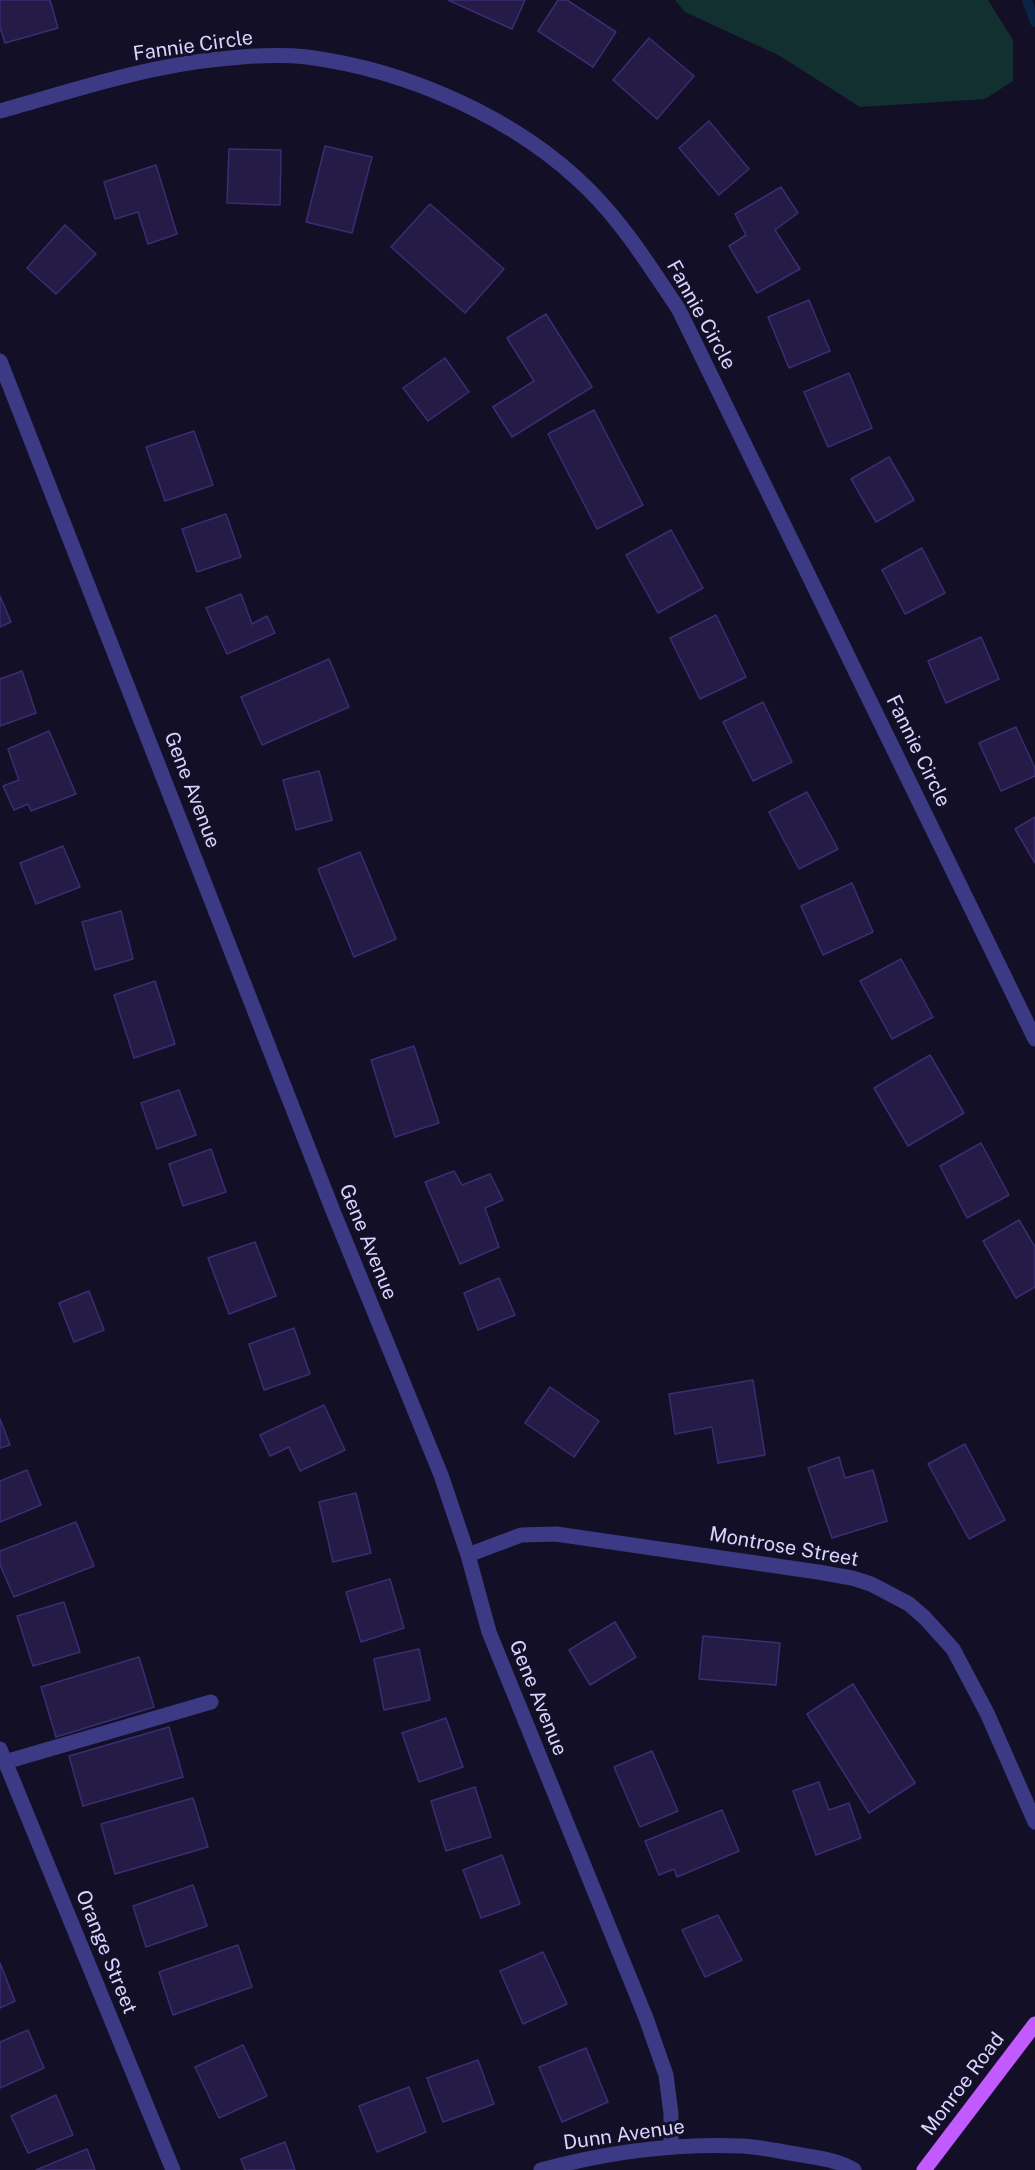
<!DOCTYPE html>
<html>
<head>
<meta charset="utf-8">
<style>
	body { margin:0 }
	canvas { display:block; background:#130f26 }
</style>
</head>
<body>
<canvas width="1035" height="2170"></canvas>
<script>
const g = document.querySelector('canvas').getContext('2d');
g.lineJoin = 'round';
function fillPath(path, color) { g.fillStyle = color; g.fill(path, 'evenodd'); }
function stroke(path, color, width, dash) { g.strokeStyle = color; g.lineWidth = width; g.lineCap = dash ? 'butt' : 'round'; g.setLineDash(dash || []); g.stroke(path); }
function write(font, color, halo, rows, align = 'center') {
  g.font = font + ' "Public Sans",sans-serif'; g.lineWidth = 6; g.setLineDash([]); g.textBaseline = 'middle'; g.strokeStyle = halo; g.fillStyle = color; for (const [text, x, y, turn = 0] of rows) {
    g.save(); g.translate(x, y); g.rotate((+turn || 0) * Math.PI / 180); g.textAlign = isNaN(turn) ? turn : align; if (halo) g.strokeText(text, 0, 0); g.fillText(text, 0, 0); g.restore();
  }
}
const green = new Path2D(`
	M 675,0 L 988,0 L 1013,40 L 1013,81 L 985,99 L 860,107 L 780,56 L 685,12 Z`);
const stream = new Path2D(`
	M 1027,0 L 1035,22`);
const building = new Path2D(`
	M 0,0 L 50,0 L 58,28 L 5,43 L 0,27 Z
	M 448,0 L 525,0 L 512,29 Z
	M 558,0 L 567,0 L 616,32 L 593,67 L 538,31 Z
	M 649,38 L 694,76 L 657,119 L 613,80 Z
	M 709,121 L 749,169 L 719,195 L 679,148 Z
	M 325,146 L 372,157 L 352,233 L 306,222 Z
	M 229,149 L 281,150 L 280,205 L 227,203 Z
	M 156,165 L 177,234 L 148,244 L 138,212 L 115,219 L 104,182 Z
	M 781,187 L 798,213 L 775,230 L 800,269 L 757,293 L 729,246 L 746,235 L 735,214 Z
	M 430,204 L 504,269 L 465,313 L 391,247 Z
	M 65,225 L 96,254 L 56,294 L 27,268 Z
	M 809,300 L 830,351 L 789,368 L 768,317 Z
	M 546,314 L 592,387 L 512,437 L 493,407 L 534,381 L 507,338 Z
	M 445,358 L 469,392 L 428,421 L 403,388 Z
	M 849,373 L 872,428 L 828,447 L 804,392 Z
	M 594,410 L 643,505 L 597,529 L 548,434 Z
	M 194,431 L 213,485 L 165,501 L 146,447 Z
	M 889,457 L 914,500 L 876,522 L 851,479 Z
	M 226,514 L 241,557 L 197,572 L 182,529 Z
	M 671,530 L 703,588 L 658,613 L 626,555 Z
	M 922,548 L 945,593 L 905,614 L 882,570 Z
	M 241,594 L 252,624 L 267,616 L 275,633 L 227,654 L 206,608 Z
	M 0,596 L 11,622 L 0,627 Z
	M 716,615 L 746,677 L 700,699 L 670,638 Z
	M 981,637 L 999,679 L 946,703 L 928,661 Z
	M 329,659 L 349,707 L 262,745 L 241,697 Z
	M 22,671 L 36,713 L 0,726 L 0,679 Z
	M 763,702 L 792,762 L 753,781 L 723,722 Z
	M 1016,727 L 1035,768 L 1035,776 L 1001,791 L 979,743 Z
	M 49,731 L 76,794 L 31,811 L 28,804 L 14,810 L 3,786 L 19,780 L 8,749 Z
	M 319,771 L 332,820 L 296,830 L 283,780 Z
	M 807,792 L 838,849 L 799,869 L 769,812 Z
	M 1035,817 L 1035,863 L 1015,829 Z
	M 63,846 L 80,887 L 36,904 L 20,863 Z
	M 360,852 L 396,939 L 354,957 L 318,869 Z
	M 852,883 L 873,932 L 823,955 L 801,906 Z
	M 121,911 L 133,959 L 95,970 L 82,922 Z
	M 901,959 L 933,1017 L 892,1039 L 860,981 Z
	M 155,981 L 175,1044 L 134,1058 L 114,995 Z
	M 414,1046 L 439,1123 L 395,1137 L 371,1060 Z
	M 930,1055 L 964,1113 L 908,1146 L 874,1088 Z
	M 179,1090 L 196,1135 L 157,1149 L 141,1103 Z
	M 981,1143 L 1009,1195 L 967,1218 L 940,1166 Z
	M 211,1149 L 226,1192 L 183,1206 L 169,1164 Z
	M 454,1171 L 462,1185 L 490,1174 L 503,1200 L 485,1208 L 499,1247 L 460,1264 L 425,1182 Z
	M 1019,1220 L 1035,1247 L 1035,1287 L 1016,1298 L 983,1241 Z
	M 255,1242 L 276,1296 L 229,1314 L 208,1258 Z
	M 499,1278 L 515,1315 L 478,1330 L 464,1293 Z
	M 89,1291 L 104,1330 L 74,1342 L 59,1303 Z
	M 294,1328 L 310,1374 L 264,1390 L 249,1344 Z
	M 753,1380 L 765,1455 L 718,1463 L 712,1427 L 675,1434 L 669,1394 Z
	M 550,1387 L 599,1421 L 574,1457 L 525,1423 Z
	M 324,1405 L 345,1450 L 300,1471 L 289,1447 L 270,1456 L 260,1435 Z
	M 0,1419 L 10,1445 L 0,1448 Z
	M 965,1444 L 1005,1520 L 969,1539 L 928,1464 Z
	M 839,1457 L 845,1478 L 873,1470 L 887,1521 L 832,1538 L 808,1468 Z
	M 27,1470 L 41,1505 L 0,1522 L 0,1481 Z
	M 356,1493 L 371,1553 L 333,1562 L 319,1502 Z
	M 76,1522 L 94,1566 L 14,1597 L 0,1565 L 0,1551 Z
	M 390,1579 L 404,1628 L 361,1642 L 346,1592 Z
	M 64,1602 L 80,1652 L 33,1666 L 17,1616 Z
	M 615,1622 L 636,1657 L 590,1685 L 569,1650 Z
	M 703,1636 L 780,1643 L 776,1685 L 699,1679 Z
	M 419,1649 L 430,1700 L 384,1710 L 374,1659 Z
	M 139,1657 L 154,1707 L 56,1737 L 41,1687 Z
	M 853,1684 L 915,1783 L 869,1813 L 807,1714 Z
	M 446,1718 L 463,1767 L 419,1782 L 402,1733 Z
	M 169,1727 L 183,1777 L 83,1806 L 69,1756 Z
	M 652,1751 L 678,1811 L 640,1827 L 614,1767 Z
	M 819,1782 L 829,1810 L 849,1803 L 861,1838 L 816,1855 L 793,1791 Z
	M 475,1787 L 491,1837 L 446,1851 L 431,1801 Z
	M 193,1798 L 208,1847 L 115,1874 L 101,1824 Z
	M 722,1810 L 739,1851 L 677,1877 L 674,1869 L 659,1875 L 645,1841 Z
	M 502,1855 L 520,1904 L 481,1918 L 463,1870 Z
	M 193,1885 L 207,1926 L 146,1947 L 133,1906 Z
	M 718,1915 L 742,1960 L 705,1977 L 682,1930 Z
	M 238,1945 L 252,1987 L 173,2015 L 159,1972 Z
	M 543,1952 L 567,2004 L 523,2024 L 500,1971 Z
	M 0,1963 L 15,2001 L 0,2008 Z
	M 28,2030 L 44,2068 L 0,2088 L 0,2042 Z
	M 243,2045 L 267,2096 L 219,2118 L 195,2067 Z
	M 586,2048 L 608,2102 L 562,2122 L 539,2067 Z
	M 478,2060 L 494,2104 L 443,2122 L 427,2078 Z
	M 409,2087 L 426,2132 L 377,2152 L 359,2106 Z
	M 56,2095 L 73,2135 L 28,2153 L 11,2116 Z
	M 285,2142 L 295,2170 L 245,2170 L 241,2159 Z
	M 87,2149 L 95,2170 L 36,2170 Z`);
const minor = new Path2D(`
	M 0,111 C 72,91 146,66 220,59 C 248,56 279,54 307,57 C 407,70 517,118 589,190 C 625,226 651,268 679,310 L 1035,1039
	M 0,361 L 333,1211 L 441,1475 L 468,1555 L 489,1632 L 646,2018 L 666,2075 L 671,2114 L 671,2146
	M 468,1555 L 521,1535 L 556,1534 L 818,1572 L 852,1578 L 871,1584 L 909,1604 L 925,1618 L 953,1649 L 987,1713 L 1035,1822
	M 0,1749 L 173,2170
	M 5,1762 L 211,1702
	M 541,2170 C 607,2152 673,2143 742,2146 C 760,2147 779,2151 796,2154 C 814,2157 839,2160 854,2170`);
const major = new Path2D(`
	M 924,2170 L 1035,2024`);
const streetNames = [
	["Fannie Circle",193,46,-8],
	["Fannie Circle",701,315,61],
	["Fannie Circle",918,751,64],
	["Gene Avenue",192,790,69],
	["Gene Avenue",368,1242,68],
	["Montrose Street",784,1547,10],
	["Gene Avenue",538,1698,68],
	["Orange Street",106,1952,68],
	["Monroe Road",963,2084,-53],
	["Dunn Avenue",624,2135,-8]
];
fillPath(green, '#12302f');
stroke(stream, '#0c2248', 10);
fillPath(building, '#241b47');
stroke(building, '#3b2d73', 1.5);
stroke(minor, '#3d3a85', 15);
stroke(major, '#c25bff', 15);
write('20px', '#d9d4ff', '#130f26', streetNames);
</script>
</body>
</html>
